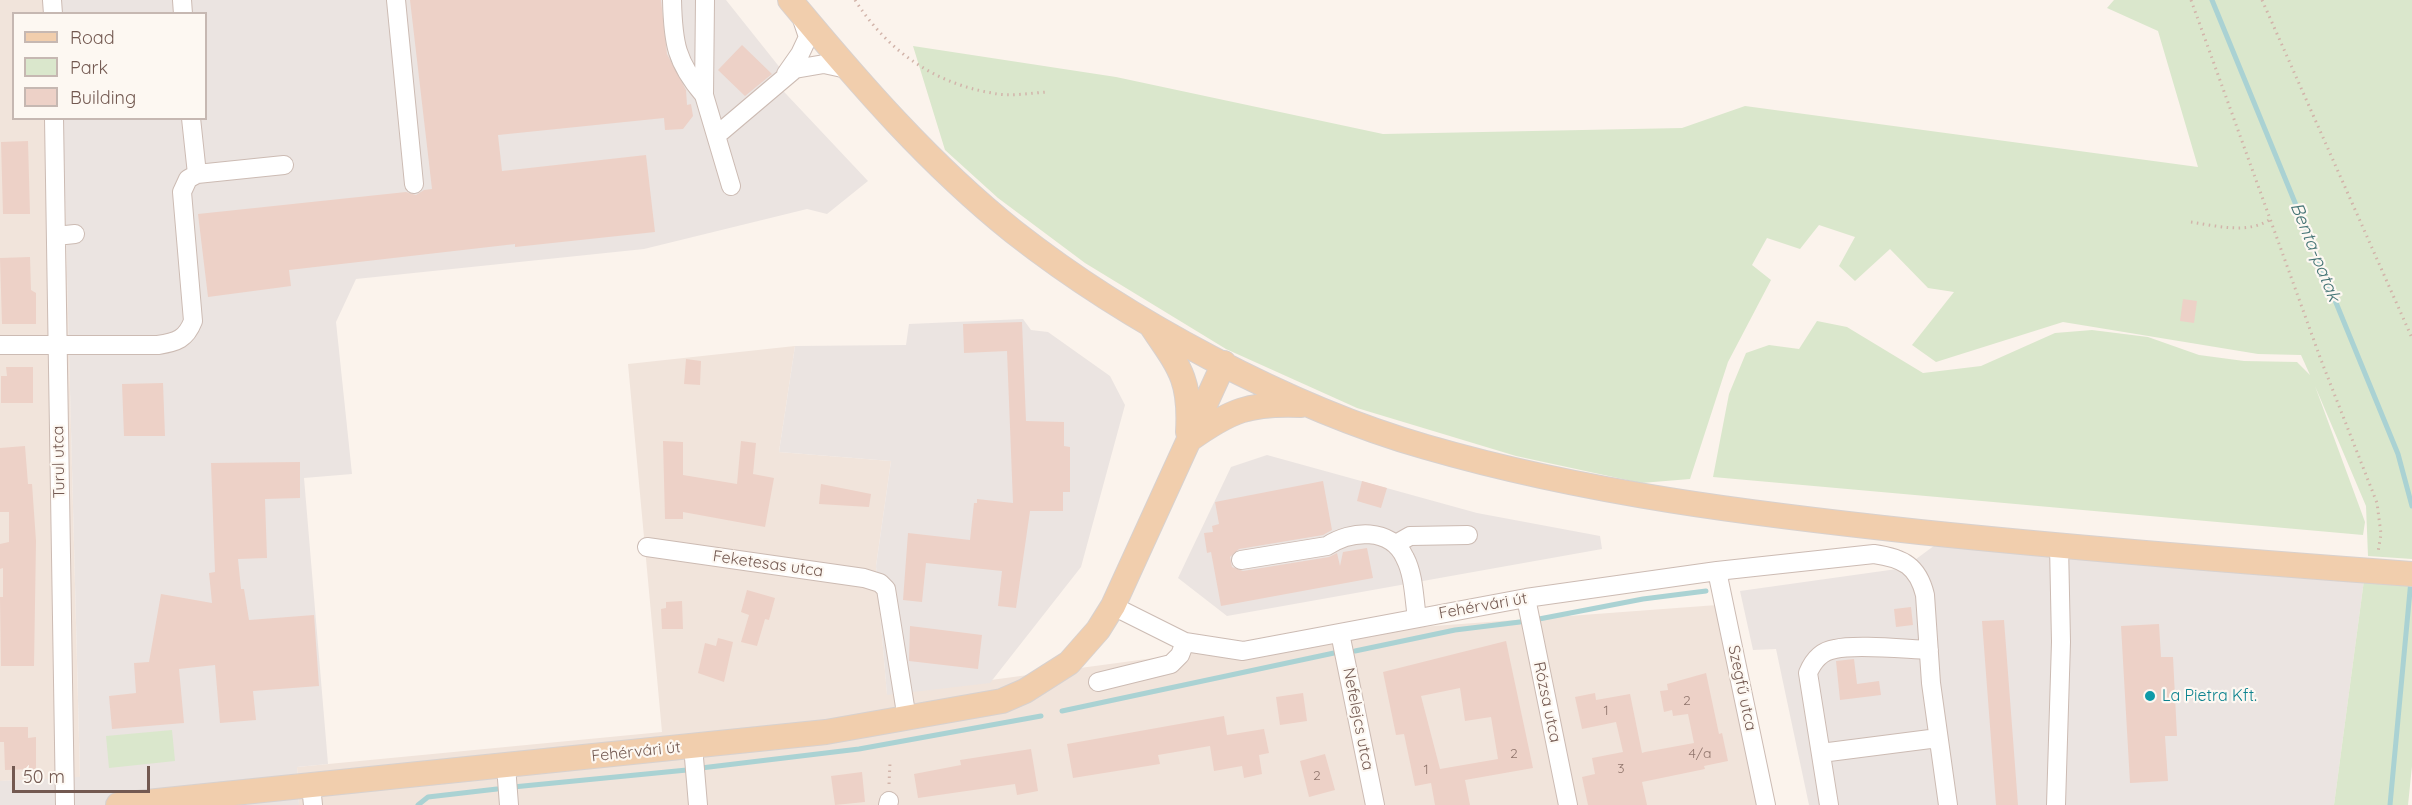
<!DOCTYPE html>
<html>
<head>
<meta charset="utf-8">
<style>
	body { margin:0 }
	#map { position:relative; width:2412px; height:805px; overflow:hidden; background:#fbf3ec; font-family:Quicksand,sans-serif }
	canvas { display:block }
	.legend { position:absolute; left:12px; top:12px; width:195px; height:108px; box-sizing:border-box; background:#fdf8f2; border:2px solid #c6b8b2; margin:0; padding:8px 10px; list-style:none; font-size:18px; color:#735951 }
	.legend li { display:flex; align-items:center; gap:12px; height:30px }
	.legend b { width:30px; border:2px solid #c6b8b2 }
	.scale { position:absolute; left:12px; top:766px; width:138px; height:27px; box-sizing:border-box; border:3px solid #735951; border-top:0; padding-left:8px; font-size:18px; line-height:21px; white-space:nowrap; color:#735951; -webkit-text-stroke:4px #fdf8f2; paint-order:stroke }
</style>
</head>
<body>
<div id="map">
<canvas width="2412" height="805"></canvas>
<ul class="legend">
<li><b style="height:8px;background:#f1cead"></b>Road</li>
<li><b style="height:16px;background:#dae7cc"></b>Park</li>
<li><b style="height:16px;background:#edd1c7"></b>Building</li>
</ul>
<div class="scale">50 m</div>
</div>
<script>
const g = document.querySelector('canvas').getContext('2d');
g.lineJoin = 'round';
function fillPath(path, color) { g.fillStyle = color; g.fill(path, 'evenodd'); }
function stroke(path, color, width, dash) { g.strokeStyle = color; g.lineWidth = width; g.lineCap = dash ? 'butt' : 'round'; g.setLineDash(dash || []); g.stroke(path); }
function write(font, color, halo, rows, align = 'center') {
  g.font = font + ' Quicksand,sans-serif'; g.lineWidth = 4.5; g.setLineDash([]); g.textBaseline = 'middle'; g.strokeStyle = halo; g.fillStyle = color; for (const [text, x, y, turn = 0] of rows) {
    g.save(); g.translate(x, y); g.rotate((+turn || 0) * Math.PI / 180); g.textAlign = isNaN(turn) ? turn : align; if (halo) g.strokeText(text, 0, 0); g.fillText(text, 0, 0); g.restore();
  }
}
const residential = new Path2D(`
	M 0,0 L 60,0 L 60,13 L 14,14 L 14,118 L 63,119 L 80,778 L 0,781 Z
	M 795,346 L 779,452 L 891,461 L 876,566 L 887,694 L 1340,633 L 1717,605 L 1760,805 L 299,805 L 297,767 L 662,732 L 628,364 Z`);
const industrial = new Path2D(`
	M 60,0 L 726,0 L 781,69 L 771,78 L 868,181 L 827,214 L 807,209 L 644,249 L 356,279 L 336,322 L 352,474 L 304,478 L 328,764 L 297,767 L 299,805 L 0,805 L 0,781 L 80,777 L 63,119 L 206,118 L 206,14 L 60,13 Z
	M 1023,319 L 1031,330 L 1048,332 L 1110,376 L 1125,405 L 1081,567 L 990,683 L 887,695 L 876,566 L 891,461 L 779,452 L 795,346 L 906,345 L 909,324 Z
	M 1267,455 L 1477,513 L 1600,536 L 1602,549 L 1227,616 L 1178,578 L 1231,467 Z
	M 1954,531 L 2366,565 L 2334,805 L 1809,805 L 1776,649 L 1753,650 L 1740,591 L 1904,568 Z`);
const green = new Path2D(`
	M 2114,0 L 2412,0 L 2412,559 L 2368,556 L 2366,506 L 2315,386 L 2365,522 L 2363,535 L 1713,477 L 1729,394 L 1746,353 L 1769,345 L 1799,349 L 1817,321 L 1847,327 L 1923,373 L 1981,366 L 2055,333 L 2092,330 L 2148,337 L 2199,355 L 2244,361 L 2297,362 L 2310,375 L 2301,355 L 2258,354 L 2063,322 L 1936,362 L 1912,345 L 1954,292 L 1928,288 L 1890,249 L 1855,281 L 1839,266 L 1855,237 L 1819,225 L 1800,249 L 1767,238 L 1752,265 L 1771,280 L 1728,362 L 1690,479 L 1641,483 L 1516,456 L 1357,408 L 1226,349 L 1085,263 L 998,198 L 945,150 L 913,46 L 1116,77 L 1383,134 L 1682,128 L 1745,106 L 2198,167 L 2158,31 L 2107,8 Z
	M 2412,563 L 2412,766 L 2408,805 L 2334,805 L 2366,565 Z
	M 172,730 L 175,761 L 109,768 L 106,736 Z`);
const stream = new Path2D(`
	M 2212,0 L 2398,454 L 2412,506
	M 1539,619 L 1643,599 L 1706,591
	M 1355,651 L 1455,630 L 1520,622
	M 1062,711 L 1334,653
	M 701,768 L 859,749 L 1041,716
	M 513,787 L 687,770
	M 418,805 L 428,797 L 497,789
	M 2390,805 L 2411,580`);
const building = new Path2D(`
	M 410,0 L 661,0 L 667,54 L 686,90 L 687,105 L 691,104 L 693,116 L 683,129 L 665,130 L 664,118 L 498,135 L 502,171 L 646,155 L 655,232 L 515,247 L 515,244 L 289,270 L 291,286 L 208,297 L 198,214 L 406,192 L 416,195 L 424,190 L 432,189 Z
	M 742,45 L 772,74 L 745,96 L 718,70 Z
	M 28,141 L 30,214 L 3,214 L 1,142 Z
	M 30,257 L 31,290 L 36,293 L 36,324 L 2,324 L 0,258 Z
	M 2183,299 L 2197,301 L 2194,323 L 2180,321 Z
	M 1022,322 L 1026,421 L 1064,422 L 1064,446 L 1070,447 L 1070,492 L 1063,492 L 1063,511 L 1030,511 L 1016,608 L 998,606 L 1002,571 L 926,563 L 922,602 L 903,600 L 908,533 L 970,540 L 974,503 L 977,503 L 977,499 L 1013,503 L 1007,351 L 964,353 L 963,324 Z
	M 686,359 L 701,361 L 700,385 L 684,384 Z
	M 6,367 L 33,367 L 33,403 L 1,403 L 1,376 L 7,376 Z
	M 163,383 L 165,436 L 124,436 L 122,384 Z
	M 663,441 L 683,442 L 683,475 L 737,484 L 741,441 L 756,443 L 753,474 L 774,478 L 765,527 L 683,512 L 683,519 L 665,519 Z
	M 25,446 L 28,484 L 32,484 L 36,541 L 34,666 L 1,666 L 0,597 L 3,597 L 3,568 L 0,569 L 0,544 L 9,542 L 9,512 L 0,512 L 0,448 Z
	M 300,462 L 300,498 L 265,499 L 267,558 L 238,559 L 241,589 L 244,589 L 249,620 L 314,615 L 319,686 L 253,691 L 256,720 L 220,723 L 215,665 L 179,669 L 184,723 L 112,729 L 109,696 L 136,693 L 134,663 L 149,662 L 161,594 L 212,603 L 209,573 L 215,572 L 211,463 Z
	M 1323,481 L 1332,530 L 1323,535 L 1239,549 L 1230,557 L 1232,567 L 1243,571 L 1329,557 L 1337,553 L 1340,566 L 1343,552 L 1367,548 L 1373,578 L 1221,606 L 1211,552 L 1207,553 L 1204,533 L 1213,532 L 1212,526 L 1219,524 L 1215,502 Z
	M 1362,481 L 1387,488 L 1381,508 L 1357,501 Z
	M 821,484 L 871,494 L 869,507 L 819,504 Z
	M 747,590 L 775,598 L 769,620 L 765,619 L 757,646 L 741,642 L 749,615 L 741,612 Z
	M 682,601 L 683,629 L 662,629 L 661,609 L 666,608 L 666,602 Z
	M 1911,607 L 1913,625 L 1896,627 L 1894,609 Z
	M 2004,620 L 2018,805 L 1996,805 L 1982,621 Z
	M 2159,624 L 2161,657 L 2173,657 L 2177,736 L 2165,736 L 2168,781 L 2130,783 L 2121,626 Z
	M 910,626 L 982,635 L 978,669 L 909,661 Z
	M 718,638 L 733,642 L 724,682 L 698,673 L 705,643 L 716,646 Z
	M 1506,641 L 1533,768 L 1465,780 L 1470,805 L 1435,805 L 1431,783 L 1415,786 L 1404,734 L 1396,735 L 1383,672 ZM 1460,688 L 1465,721 L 1491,717 L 1498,759 L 1440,769 L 1421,696 Z
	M 1854,659 L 1857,684 L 1879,681 L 1881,695 L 1840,700 L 1836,661 Z
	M 1706,673 L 1719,734 L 1722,733 L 1728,761 L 1704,766 L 1705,769 L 1642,782 L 1647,805 L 1588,805 L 1582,777 L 1595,774 L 1592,758 L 1623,752 L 1616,722 L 1582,729 L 1575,697 L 1595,693 L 1596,700 L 1630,694 L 1642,753 L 1645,752 L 1694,743 L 1688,714 L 1673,716 L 1672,710 L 1664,712 L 1660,691 L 1668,690 L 1667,684 Z
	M 1303,693 L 1307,721 L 1280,725 L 1276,697 Z
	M 1224,716 L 1227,735 L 1264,729 L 1269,753 L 1259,755 L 1262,774 L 1244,778 L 1242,766 L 1214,771 L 1210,746 L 1158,755 L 1160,764 L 1073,778 L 1067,744 Z
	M 0,727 L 28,727 L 28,738 L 36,737 L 36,769 L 5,770 L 4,742 L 0,742 Z
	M 1031,749 L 1038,791 L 1017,795 L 1015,784 L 918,798 L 914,774 L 961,765 L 960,760 Z
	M 1325,754 L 1335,790 L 1309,797 L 1300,761 Z
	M 862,772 L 865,802 L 835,805 L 831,776 Z`);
const path = new Path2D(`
	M 855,0 C 887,50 933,83 992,93 C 1009,97 1030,93 1047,92
	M 2191,0 L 2321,360 L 2377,503 L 2381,534 L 2378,552
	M 2262,0 L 2412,338
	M 2191,222 C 2217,226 2247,234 2269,220
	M 889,784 L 890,763`);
const minor = new Path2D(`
	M 52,0 L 53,14
	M 182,0 L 183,14
	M 396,0 L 414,184
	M 672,0 C 673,43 676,62 704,95
	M 705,0 L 704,95 L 731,186
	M 786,74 L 800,54 L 808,37 L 801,16
	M 54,118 L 65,805
	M 191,118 L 197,174
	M 717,135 L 795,69 L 824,64 L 847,69
	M 56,236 L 75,234
	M 0,345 L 158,345 C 177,342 186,339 193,321 L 182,192 L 188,179 L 197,174 L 284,165
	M 1396,544 L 1410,536 L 1468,535
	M 647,547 L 864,578 L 880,583 L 886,589 L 907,719
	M 1241,560 L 1327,546 C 1351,530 1391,527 1405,558 C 1414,575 1414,599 1417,618
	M 1717,571 L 1766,805
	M 1526,598 L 1568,805
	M 1113,606 L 1185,642 L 1243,651 L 1526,598 L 1717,571 L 1874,554 C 1903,558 1918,566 1925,595 L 1931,683 L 1948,805
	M 1340,633 L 1375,805
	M 1098,682 L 1171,664 L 1180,655 L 1185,642
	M 693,746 L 698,805
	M 1821,753 L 1938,738
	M 506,766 L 509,805
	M 311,786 L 313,805
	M 888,805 L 889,801
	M 1829,805 L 1808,673 C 1813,661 1821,651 1835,649 C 1856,644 1904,649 1929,650
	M 2056,805 L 2061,642 L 2059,545`);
const major = new Path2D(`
	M 790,0 C 859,83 930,165 1014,232 C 1126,320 1289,408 1426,447 C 1588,494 1753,514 1920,532 C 2084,549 2248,562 2412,574
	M 1152,327 C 1180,368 1191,380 1188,432
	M 1189,440 C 1231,410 1249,403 1301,405
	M 118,805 L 826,732 L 1002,701 L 1025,691 L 1069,663 L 1098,630 L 1113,606 L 1224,363`);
const markers = [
	[2150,696,6,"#0f9aa8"]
];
const numberNames = [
	["2",1687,701],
	["1",1606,711],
	["2",1514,754],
	["4/a",1700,754],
	["3",1621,769],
	["1",1426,770],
	["2",1317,776]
];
const streetNames = [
	["Turul utca",59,462,-91],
	["Feketesas utca",768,564,8],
	["Fehérvári út",1483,606,-10],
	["Szegfű utca",1742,688,78],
	["Rózsa utca",1547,702,78],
	["Nefelejcs utca",1358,719,79],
	["Fehérvári út",636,752,-6]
];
const cultureNames = [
	["La Pietra Kft.",2162,696]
];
const waterNames = [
	["Benta-patak",2315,252,68]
];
fillPath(residential, '#f1e4db');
fillPath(industrial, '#ebe4e1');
fillPath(green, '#dae7cc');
stroke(stream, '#aad2d3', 5);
fillPath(building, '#edd1c7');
stroke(minor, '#ccbbb3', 20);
stroke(major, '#d8d1ce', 26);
stroke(path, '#d2b4aa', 3, [1.5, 4.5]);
stroke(minor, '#fff', 18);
stroke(major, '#f1cead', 24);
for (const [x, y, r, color] of markers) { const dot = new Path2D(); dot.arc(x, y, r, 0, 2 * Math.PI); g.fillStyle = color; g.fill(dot); stroke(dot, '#fdf8f2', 2); }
write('14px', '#92776e', null, numberNames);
write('16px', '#735951', '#fdf8f2', streetNames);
write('16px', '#0d838f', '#fdf8f2', cultureNames, 'left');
write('italic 18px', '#467576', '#fdf8f2', waterNames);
</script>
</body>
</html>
